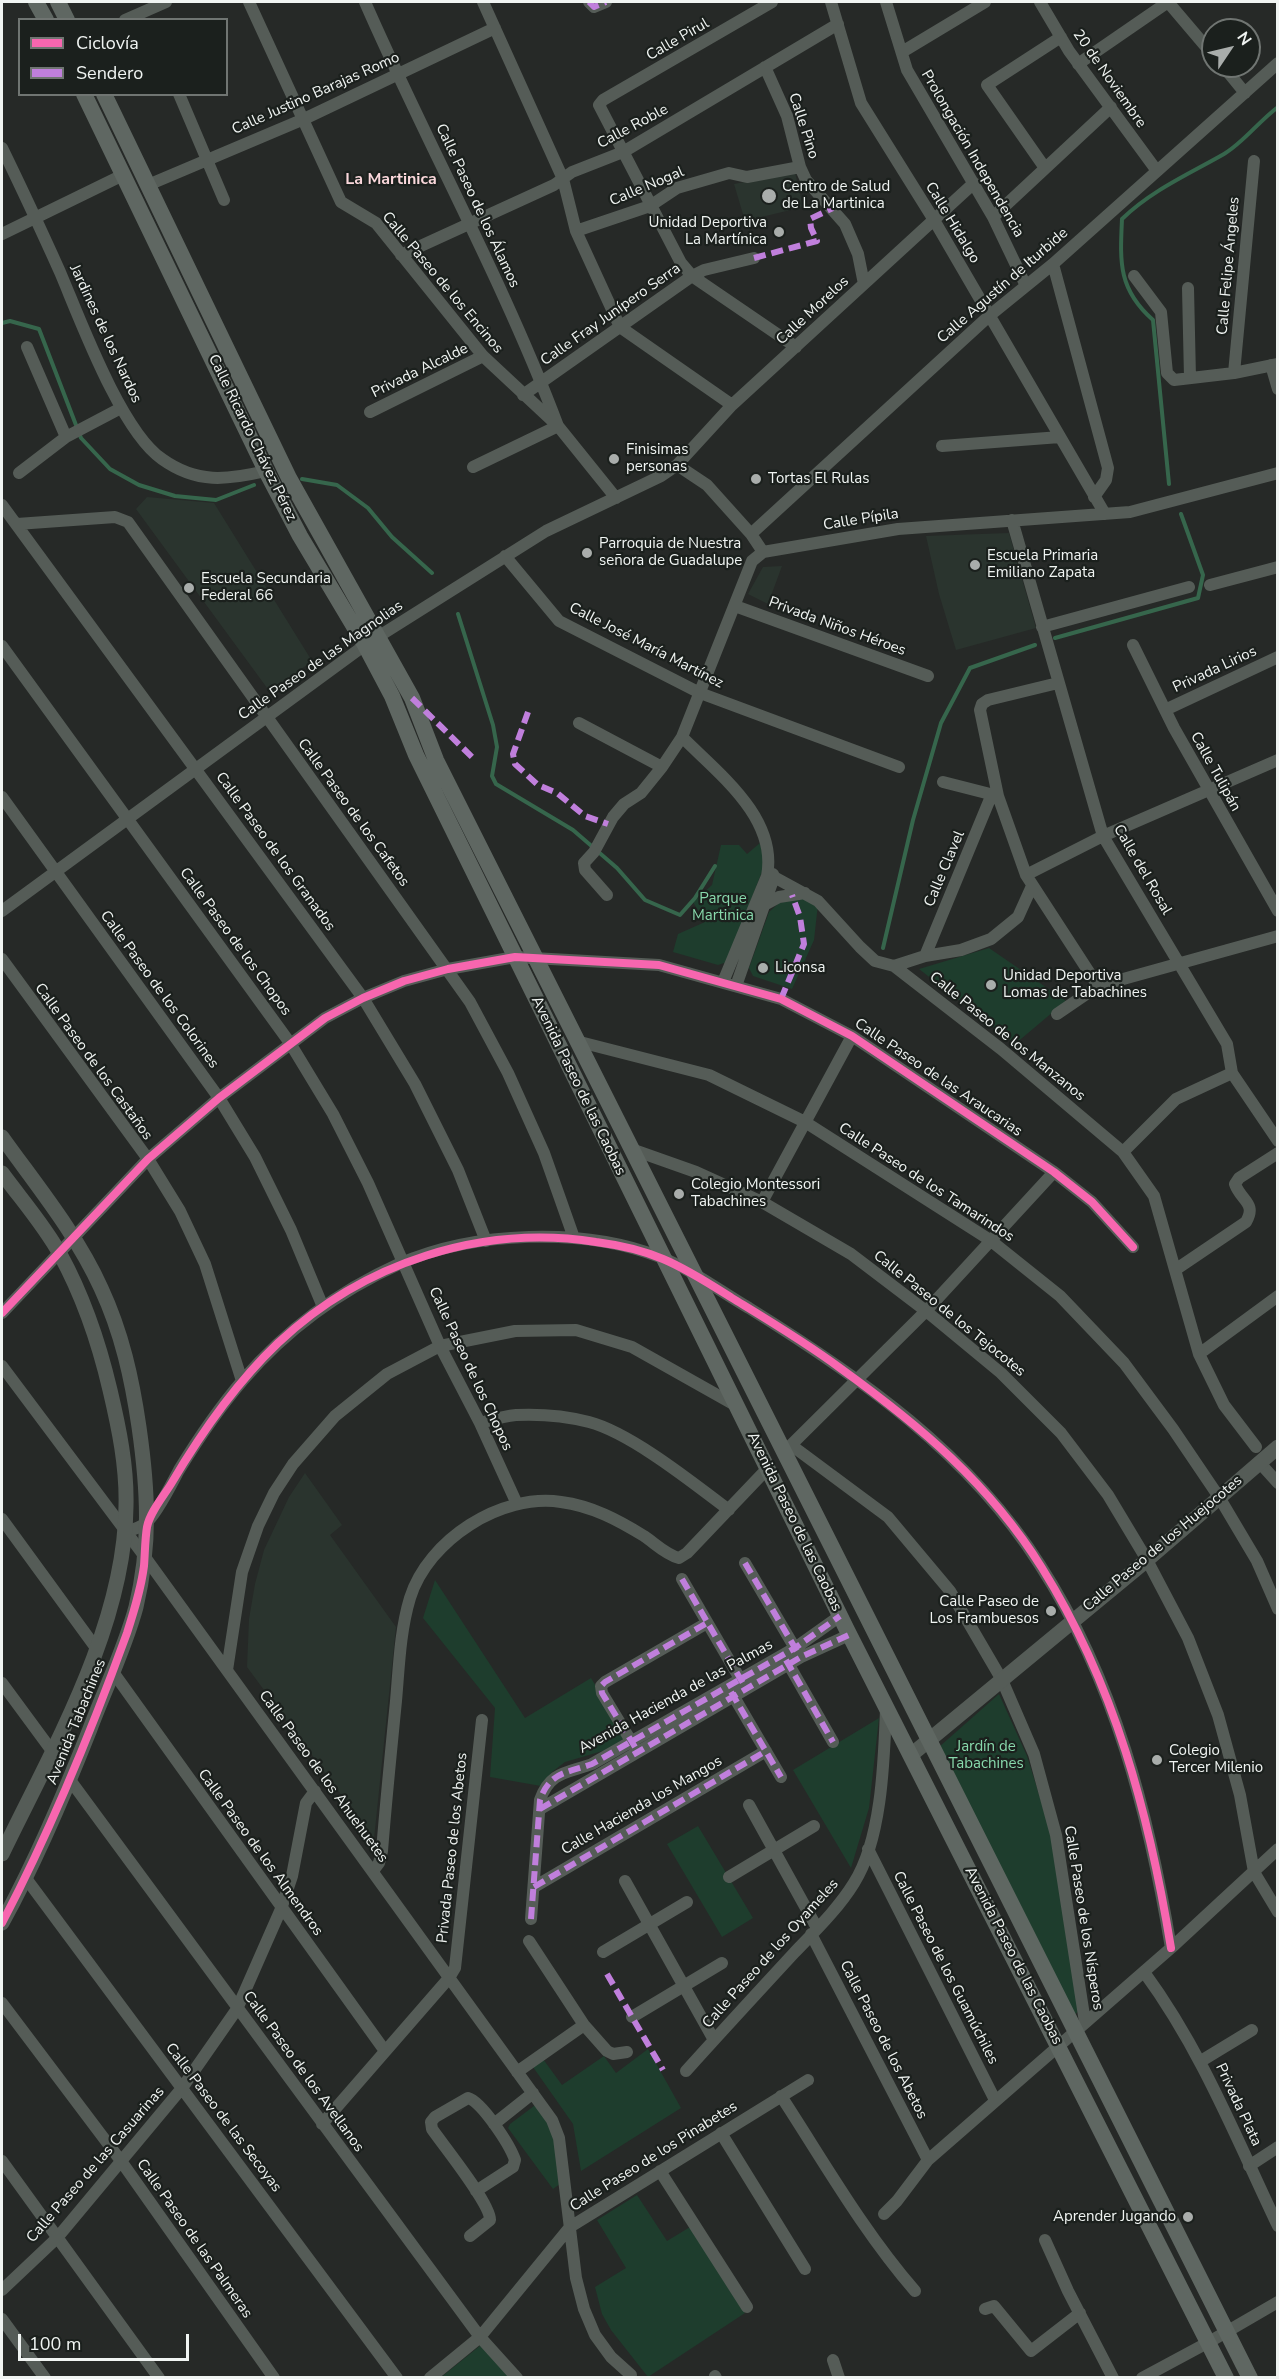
<!DOCTYPE html>
<html>
<head>
<meta charset="utf-8">
<style>
	body { margin:0 }
	#map { position:relative; width:1279px; height:2379px; overflow:hidden; background:#262927; font-family:"Nunito Sans",sans-serif }
	canvas { display:block }
	.frame { position:absolute; inset:0; border:3px solid #f0f4f2; pointer-events:none }
	.legend { position:absolute; left:18px; top:18px; width:210px; height:78px; box-sizing:border-box; background:#1b201d; border:2px solid #707572; margin:0; padding:8px 10px; list-style:none; font-size:18px; color:#f0f4f2 }
	.legend li { display:flex; align-items:center; gap:12px; height:30px }
	.legend b { width:30px; border:2px solid #707572 }
	.north { position:absolute; left:1201px; top:18px; width:60px; height:60px; box-sizing:border-box; background:#1b201d; border:2px solid #707572; border-radius:50%; rotate:55deg; font-size:16px; font-weight:700; line-height:24px; text-align:center; color:#f0f4f2 }
	.north::after { content:''; display:block; margin:auto; width:21px; height:27px; background:#a9adab; clip-path:polygon(50% 0,100% 100%,50% 72%,0 100%) }
	.scale { position:absolute; left:18px; top:2334px; width:171px; height:27px; box-sizing:border-box; border:3px solid #f0f4f2; border-top:0; padding-left:8px; font-size:18px; line-height:21px; white-space:nowrap; color:#f0f4f2; -webkit-text-stroke:4px #1b201d; paint-order:stroke }
</style>
</head>
<body>
<div id="map">
<canvas width="1279" height="2379"></canvas>
<div class="frame"></div>
<ul class="legend">
<li><b style="height:8px;background:#f766af"></b>Ciclovía</li>
<li><b style="height:8px;background:#c07fdc"></b>Sendero</li>
</ul>
<div class="north">N</div>
<div class="scale">100 m</div>
</div>
<script>
const g = document.querySelector('canvas').getContext('2d');
g.lineJoin = 'round';
function fillPath(path, color) { g.fillStyle = color; g.fill(path, 'evenodd'); }
function stroke(path, color, width, dash) { g.strokeStyle = color; g.lineWidth = width; g.lineCap = dash ? 'butt' : 'round'; g.setLineDash(dash || []); g.stroke(path); }
function write(font, color, halo, rows, align = 'center') {
  g.font = font + ' "Nunito Sans",sans-serif'; g.lineWidth = 4.5; g.setLineDash([]); g.textBaseline = 'middle'; g.strokeStyle = halo; g.fillStyle = color; for (const [text, x, y, turn = 0] of rows) {
    g.save(); g.translate(x, y); g.rotate((+turn || 0) * Math.PI / 180); g.textAlign = isNaN(turn) ? turn : align; if (halo) g.strokeText(text, 0, 0); g.fillText(text, 0, 0); g.restore();
  }
}
const built = new Path2D(`
	M 795,172 L 803,207 L 745,221 L 734,184 Z
	M 147,497 L 214,503 L 312,661 L 270,692 L 136,509 Z
	M 1009,533 L 1036,628 L 956,650 L 939,594 L 926,536 Z
	M 782,566 L 768,604 L 748,594 L 763,567 Z
	M 305,1473 L 342,1525 L 330,1535 L 396,1627 L 374,1839 L 247,1667 L 249,1619 L 255,1584 L 264,1550 L 289,1497 Z`);
const green = new Path2D(`
	M 760,843 L 765,864 L 727,962 L 718,965 L 673,952 L 678,934 L 705,922 L 693,902 L 712,885 L 721,845 L 739,845 L 747,854 Z
	M 804,898 L 818,904 L 814,940 L 792,989 L 753,976 L 749,968 L 769,912 L 779,903 Z
	M 989,948 L 1066,1001 L 1015,1044 L 919,969 Z
	M 435,1580 L 525,1718 L 591,1678 L 627,1738 L 606,1750 L 565,1762 L 552,1772 L 541,1786 L 490,1777 L 495,1708 L 423,1618 Z
	M 999,1694 L 1027,1756 L 1052,1836 L 1080,2010 L 1073,2016 L 939,1747 Z
	M 879,1718 L 869,1808 L 851,1868 L 793,1770 Z
	M 698,1826 L 753,1918 L 722,1937 L 667,1844 Z
	M 648,2049 L 681,2108 L 581,2171 L 573,2124 L 533,2067 L 543,2059 L 562,2085 L 604,2056 L 616,2073 Z
	M 534,2106 L 539,2106 L 553,2129 L 560,2184 L 553,2189 L 508,2128 L 510,2124 Z
	M 637,2195 L 667,2241 L 690,2227 L 745,2313 L 648,2377 L 611,2330 L 602,2314 L 595,2287 L 626,2268 L 597,2220 Z
	M 481,2345 L 512,2378 L 440,2378 Z`);
const stream = new Path2D(`
	M 2,323 L 10,321 L 39,329 L 81,438 L 110,469 L 139,485 L 175,496 L 216,500 L 254,485
	M 302,479 L 337,485 L 368,508 L 392,537 L 432,573
	M 1169,484 L 1153,320 C 1118,289 1120,262 1122,219 C 1152,190 1189,174 1224,154 C 1244,142 1259,121 1278,107
	M 458,614 L 493,725 L 497,747 L 492,776 L 496,784 L 573,830 L 617,868 L 645,900 L 680,915 L 695,898 L 715,866
	M 1055,638 L 1198,598 L 1203,575 L 1181,514
	M 883,948 L 913,820 L 941,723 L 970,668 L 1035,645`);
const minor = new Path2D(`
	M 249,2 L 341,202 L 376,223 L 483,356 L 558,426 L 616,498
	M 365,2 C 427,144 503,280 558,426 L 473,467
	M 483,2 L 563,179 L 576,231 L 620,327 L 732,405
	M 589,2 L 594,7 L 606,2
	M 772,2 L 603,100 L 599,105 L 681,263 L 692,276 L 796,347
	M 831,2 L 861,103 L 934,220 L 1105,514
	M 886,2 L 907,70 L 993,217 L 1026,286
	M 1040,2 L 1069,51 L 1157,171
	M 1168,2 L 1213,55
	M 125,20 L 166,2
	M 902,52 L 985,2
	M 1078,64 L 1168,2
	M 1223,66 L 1245,93
	M 765,67 L 787,116 L 800,167 L 806,180 L 845,224 L 858,254 L 864,284
	M 179,94 L 224,200
	M 2,148 C 22,189 41,230 60,272 C 80,319 121,431 162,459 C 197,484 227,480 266,471
	M 1045,168 L 987,85 L 1061,37
	M 148,185 L 304,119 L 495,28
	M 993,217 L 1111,107
	M 576,231 L 650,206 L 677,188 L 729,173 L 747,177 L 800,167
	M 2,234 L 123,175
	M 401,255 L 554,185 L 572,172 L 623,152 L 838,24
	M 1053,264 L 1108,468 L 1106,480 L 1094,497
	M 1134,276 L 1161,312 L 1167,373 L 1174,380 L 1234,373 L 1278,364
	M 1188,288 L 1190,378
	M 27,347 L 66,437
	M 1271,365 L 1278,389
	M 1234,373 L 1254,161
	M 523,395 L 692,276 L 704,270 L 754,258
	M 370,412 L 483,356
	M 942,446 L 1060,437
	M 677,465 L 707,485 L 751,534 L 763,552
	M 19,473 L 66,437 L 121,408
	M 2,505 L 363,998 L 415,1084 L 458,1170 L 486,1241
	M 1012,520 L 1103,836 L 1227,1044 L 1232,1073 L 1278,1141
	M 17,524 L 115,517 L 128,522 L 470,1002 L 508,1073 L 544,1153 L 574,1238
	M 751,534 L 989,316 L 1053,264 L 1278,63
	M 505,556 L 559,621 L 700,693 L 899,767
	M 1210,585 L 1278,567
	M 735,606 L 928,676
	M 1042,627 L 1189,587
	M 1133,645 L 1174,728 L 1278,911
	M 2,646 L 290,1043 L 333,1114 L 368,1183 L 440,1346 L 480,1423 L 517,1504
	M 1058,683 L 988,700 L 982,704 L 980,710 L 998,796 L 1026,875 L 1098,986
	M 1165,710 L 1278,657
	M 579,723 L 662,767
	M 682,737 C 719,774 778,818 767,876 L 723,982
	M 943,782 L 998,796
	M 2,797 L 219,1098 L 255,1157 L 291,1230 L 323,1307
	M 1026,875 L 1103,836 L 1278,760
	M 767,876 L 774,877 L 818,901 L 860,947 L 875,961 L 894,966 L 1001,1049 L 1123,1152 L 1154,1196 L 1199,1354 L 1224,1405 L 1256,1447
	M 607,895 L 585,870 L 584,863 L 594,852 L 613,817 L 624,804 L 641,793 L 662,767 L 682,737 L 752,561 L 763,552 L 898,529 L 1130,512 L 1278,473
	M 766,904 L 779,897 L 805,893
	M 2,911 L 365,645 L 546,531 L 661,476 L 677,465 L 732,405 L 974,183
	M 925,956 L 992,794
	M 2,959 L 148,1159 L 180,1211 L 205,1264 L 242,1381
	M 894,966 L 925,956 L 961,950 L 991,939 L 1018,917 L 1032,886
	M 736,986 L 774,877 L 773,874
	M 1057,1014 L 1098,986 L 1278,936
	M 576,1041 L 709,1075 L 805,1122 L 990,1240 L 1060,1296 L 1124,1363 L 1173,1429 L 1219,1497 L 1257,1561 L 1278,1609
	M 631,1149 L 696,1172 L 762,1202 L 851,1254 L 926,1311 L 1001,1373 L 1061,1433 L 1108,1495 L 1147,1560 L 1188,1638 L 1218,1715 L 1240,1795 L 1254,1872 L 1278,1912
	M 1123,1152 L 1176,1099 L 1232,1073
	M 762,1202 L 852,1036
	M 1175,1270 L 1246,1222 C 1257,1203 1241,1201 1235,1184 L 1239,1178 L 1278,1153
	M 2,1313 L 148,1159 L 219,1098 L 325,1018 L 363,998 L 404,981 L 448,969 L 515,957 L 659,965 L 781,999 L 852,1036 L 1054,1172 L 1092,1202 L 1133,1247
	M 1199,1354 L 1278,1296
	M 2,1366 L 145,1557 L 552,2120 L 559,2138 L 576,2278 L 584,2309 L 595,2335 L 611,2357 L 631,2375
	M 480,1423 C 491,1420 504,1416 516,1415 C 539,1414 566,1416 589,1422 C 631,1433 693,1483 729,1510
	M 791,1445 L 888,1517 L 950,1591 L 1002,1680 L 1034,1754 L 1056,1835 L 1085,2022
	M 786,1450 L 926,1311 L 1054,1172
	M 1259,1462 L 1278,1483
	M 2,1519 L 96,1648
	M 125,1532 C 132,1530 141,1527 146,1523 C 157,1514 172,1483 179,1470 C 198,1439 219,1408 243,1380 C 286,1330 339,1291 399,1264 C 474,1231 584,1227 660,1257 C 691,1269 720,1291 749,1308 C 860,1377 969,1453 1040,1565 C 1115,1681 1149,1815 1171,1948
	M 745,1563 L 799,1655
	M 682,1579 L 743,1684
	M 785,1658 L 833,1742
	M 227,1670 L 242,1572 L 258,1526 L 274,1493 L 293,1464 L 335,1416 L 387,1374 L 440,1346 L 515,1331 L 576,1330 L 632,1347 L 735,1405
	M 113,1672 L 385,2051
	M 2,1683 L 52,1751
	M 730,1690 L 781,1777
	M 634,1746 L 602,1693 L 601,1686 L 605,1682 L 707,1623
	M 70,1780 L 480,2337 L 517,2378
	M 749,1805 L 817,1928
	M 540,1809 L 801,1657 L 849,1635
	M 868,1849 L 995,2100
	M 373,1871 L 379,1863 L 382,1851 C 386,1801 391,1751 396,1701 C 399,1667 400,1631 410,1598 C 428,1540 501,1493 561,1502 C 592,1506 618,1520 644,1536 C 656,1544 665,1554 679,1558 L 687,1553 L 767,1469
	M 25,1877 L 397,2378
	M 729,1877 L 814,1826
	M 625,1881 L 714,2040
	M 534,1887 L 766,1751
	M 531,1919 L 540,1800 C 550,1771 568,1773 592,1764 L 795,1648 L 840,1616
	M 811,1934 L 928,2160
	M 529,1941 L 584,2025 L 607,2051 L 613,2054 L 627,2052
	M 603,1952 L 687,1902
	M 1144,1972 C 1202,2051 1236,2138 1278,2226
	M 2,2003 L 121,2161 L 274,2378
	M 632,2017 L 722,1963
	M 1201,2061 L 1252,2030
	M 686,2071 C 722,2031 758,1992 794,1953 C 815,1931 838,1909 854,1883 C 882,1839 884,1760 886,1709
	M 517,2072 L 584,2025
	M 781,2096 C 824,2162 863,2231 915,2291
	M 322,2124 L 449,1978 L 455,1968 L 482,1720
	M 494,2124 L 533,2093
	M 721,2133 L 805,2269
	M 2,2161 L 159,2378
	M 1249,2166 L 1278,2147
	M 660,2171 L 747,2307
	M 884,2214 L 897,2201 L 928,2160 L 1171,1948 L 1278,1849
	M 470,2236 L 490,2220 C 491,2204 443,2145 432,2129 L 431,2122 L 435,2117 L 468,2098 C 482,2102 510,2145 515,2160 L 513,2167 L 476,2191
	M 1045,2240 L 1068,2291 L 1113,2378
	M 2,2290 L 57,2238 L 182,2088 L 237,2009 L 281,1909 L 292,1876 L 306,1803 L 315,1791
	M 985,2309 L 994,2306 L 1031,2351 L 1080,2313
	M 2,2319 L 45,2378
	M 833,2360 L 839,2378
	M 715,2376 L 716,2378
	M 430,2378 L 480,2337 L 570,2227 L 808,2080
	M 1142,2378 L 1209,2342 L 1278,2302`);
const tertiary = new Path2D(`
	M 2,1137 C 37,1186 76,1233 101,1288 C 122,1333 132,1379 139,1427 C 148,1490 151,1544 136,1607 C 125,1648 105,1689 90,1729 C 64,1795 36,1861 2,1923
	M 2,1173 C 21,1199 44,1225 60,1254 C 83,1296 99,1343 110,1390 C 119,1428 127,1467 126,1506 C 125,1626 53,1748 2,1854
	M 911,1755 L 1147,1560 L 1278,1447`);
const secondary = new Path2D(`
	M 36,2 L 46,20
	M 58,2 L 67,20
	M 84,94 L 266,471 L 300,536 L 365,645 L 392,696 L 416,755 C 558,1047 701,1339 847,1630 C 972,1880 1101,2128 1226,2378
	M 104,94 L 289,478 L 412,698 L 436,760 L 1250,2378`);
const quiet = new Path2D(`
	M 589,2 L 594,7 L 606,2
	M 754,258 L 817,241 L 811,228 L 810,219 L 833,208
	M 412,698 L 476,761
	M 528,712 L 513,754 L 515,764 L 538,785 L 557,793 L 585,816 L 608,824
	M 781,999 L 804,944 L 800,917 L 792,895
	M 745,1563 L 798,1653
	M 682,1579 L 744,1685
	M 786,1660 L 833,1742
	M 731,1692 L 781,1777
	M 635,1747 L 602,1693 L 601,1686 L 605,1682 L 707,1623
	M 540,1809 L 801,1657 L 849,1635
	M 534,1887 L 766,1751
	M 531,1919 L 540,1800 C 550,1771 568,1773 592,1764 L 795,1648 L 840,1616
	M 607,1974 L 663,2070`);
const cycleway = new Path2D(`
	M 2,1313 L 148,1159 L 219,1098 L 325,1018 L 363,998 L 404,981 L 448,969 L 515,957 L 659,965 L 781,999 L 852,1036 L 1054,1172 L 1092,1202 L 1133,1247
	M 2,1923 C 51,1830 91,1732 127,1633 C 134,1611 141,1589 144,1566 C 145,1553 145,1539 147,1527 C 150,1512 163,1497 171,1484 C 201,1433 235,1384 278,1343 C 363,1263 481,1224 596,1242 C 619,1245 642,1250 663,1259 C 687,1269 710,1284 732,1298 C 768,1320 805,1342 840,1368 C 919,1425 989,1483 1042,1568 C 1115,1685 1149,1814 1171,1948`);
const markers = [
	[769,196,8,"#a9adab"],
	[779,232,6,"#a9adab"],
	[614,459,6,"#a9adab"],
	[756,479,6,"#a9adab"],
	[587,553,6,"#a9adab"],
	[975,565,6,"#a9adab"],
	[189,588,6,"#a9adab"],
	[763,968,6,"#a9adab"],
	[991,985,6,"#a9adab"],
	[679,1194,6,"#a9adab"],
	[1051,1611,6,"#a9adab"],
	[1157,1760,6,"#a9adab"],
	[1188,2217,6,"#a9adab"]
];
const streetNames = [
	["Calle Pirul",678,40,-30],
	["20 de Noviembre",1109,79,55],
	["Calle Justino Barajas Romo",316,94,-24],
	["Calle Pino",803,126,72],
	["Calle Roble",633,127,-28],
	["Prolongación Independencia",972,154,60],
	["Calle Nogal",647,187,-23],
	["Calle Paseo de los Álamos",477,206,65],
	["Calle Hidalgo",952,223,59],
	["Calle Felipe Ángeles",1229,266,-85],
	["Calle Paseo de los Encinos",442,283,50],
	["Calle Agustín de Iturbide",1003,286,-41],
	["Calle Morelos",813,311,-43],
	["Calle Fray Junípero Serra",611,315,-35],
	["Jardines de los Nardos",105,334,65],
	["Privada Alcalde",420,371,-26],
	["Calle Ricardo Chávez Pérez",252,438,64],
	["Calle Pípila",861,520,-9],
	["Privada Niños Héroes",837,627,20],
	["Calle José María Martínez",646,646,27],
	["Calle Paseo de las Magnolias",321,661,-35],
	["Privada Lirios",1215,670,-25],
	["Calle Tulipán",1215,772,61],
	["Calle Paseo de los Cafetos",353,813,54],
	["Calle Paseo de los Granados",275,852,54],
	["Calle Clavel",945,869,-67],
	["Calle del Rosal",1142,870,60],
	["Calle Paseo de los Chopos",235,942,54],
	["Calle Paseo de los Colorines",159,990,54],
	["Calle Paseo de los Manzanos",1007,1037,39],
	["Calle Paseo de los Castaños",93,1062,54],
	["Calle Paseo de las Araucarias",938,1078,34],
	["Avenida Paseo de las Caobas",578,1086,64],
	["Calle Paseo de los Tamarindos",926,1183,33],
	["Calle Paseo de los Tejocotes",949,1314,39],
	["Calle Paseo de los Chopos",470,1369,65],
	["Avenida Paseo de las Caobas",794,1522,64],
	["Calle Paseo de los Huejocotes",1163,1544,-40],
	["Avenida Hacienda de las Palmas",676,1697,-29],
	["Avenida Tabachines",77,1722,-68],
	["Calle Paseo de los Ahuehuetes",323,1777,54],
	["Calle Hacienda los Mangos",642,1806,-30],
	["Privada Paseo de los Abetos",453,1848,-84],
	["Calle Paseo de los Almendros",260,1853,54],
	["Calle Paseo de los Nísperos",1083,1918,81],
	["Calle Paseo de los Oyameles",771,1954,-48],
	["Avenida Paseo de las Caobas",1013,1956,63],
	["Calle Paseo de los Guamúchiles",945,1968,63],
	["Calle Paseo de los Abetos",883,2040,63],
	["Calle Paseo de los Avellanos",303,2072,54],
	["Privada Plata",1238,2105,65],
	["Calle Paseo de las Secoyas",223,2118,53],
	["Calle Paseo de los Pinabetes",654,2157,-32],
	["Calle Paseo de las Casuarinas",96,2165,-49],
	["Calle Paseo de las Palmeras",194,2239,55]
];
const poiNames = [
	["Centro de Salud",782,187],
	["de La Martinica",782,204],
	["Unidad Deportiva",767,223,"right"],
	["La Martínica",767,240,"right"],
	["Finisimas",626,450],
	["personas",626,467],
	["Tortas El Rulas",768,479],
	["Parroquia de Nuestra",599,544],
	["señora de Guadalupe",599,561],
	["Escuela Primaria",987,556],
	["Emiliano Zapata",987,573],
	["Escuela Secundaria",201,579],
	["Federal 66",201,596],
	["Liconsa",775,968],
	["Unidad Deportiva",1003,976],
	["Lomas de Tabachines",1003,993],
	["Colegio Montessori",691,1185],
	["Tabachines",691,1202],
	["Calle Paseo de",1039,1602,"right"],
	["Los Frambuesos",1039,1619,"right"],
	["Colegio",1169,1751],
	["Tercer Milenio",1169,1768],
	["Aprender Jugando",1176,2217,"right"]
];
const parkNames = [
	["Parque",723,899],
	["Martinica",723,916],
	["Jardín de",986,1747],
	["Tabachines",986,1764]
];
const neighbourhoodNames = [
	["La Martinica",391,180]
];
fillPath(built, '#2a342e');
fillPath(green, '#1e3d2d');
stroke(stream, '#36664c', 4);
stroke(minor, '#555c57', 12);
stroke(tertiary, '#555c57', 15);
stroke(secondary, '#5f6762', 16);
stroke(quiet, '#c07fdc', 6, [12, 6]);
stroke(cycleway, '#f766af', 8);
for (const [x, y, r, color] of markers) { const dot = new Path2D(); dot.arc(x, y, r, 0, 2 * Math.PI); g.fillStyle = color; g.fill(dot); stroke(dot, '#1b201d', 2); }
write('15px', '#f0f4f2', '#1b201d', streetNames);
write('15px', '#f0f4f2', '#1b201d', poiNames, 'left');
write('15px', '#88d9ac', '#1b201d', parkNames);
write('bold 16px', '#fad7db', '#1b201d', neighbourhoodNames);
</script>
</body>
</html>
